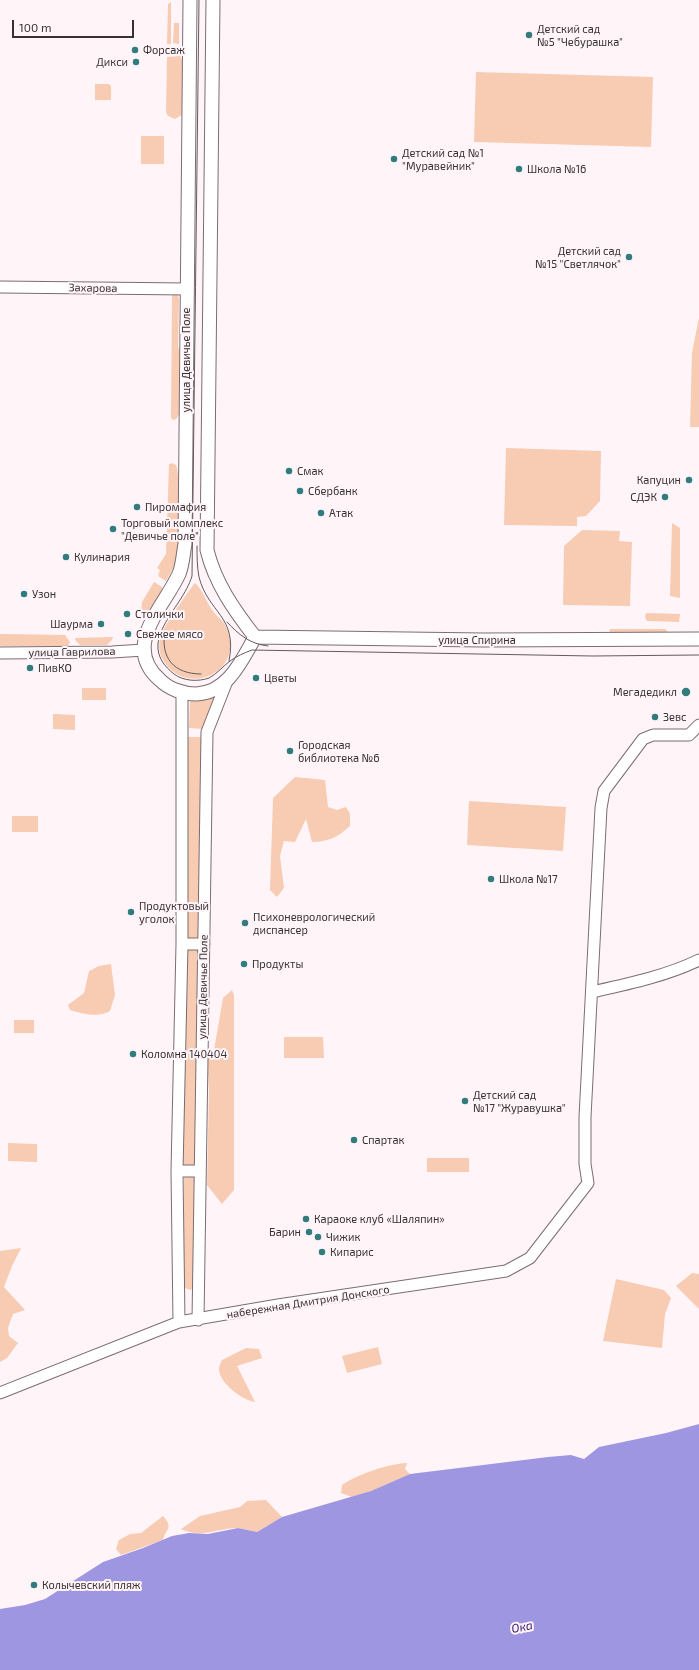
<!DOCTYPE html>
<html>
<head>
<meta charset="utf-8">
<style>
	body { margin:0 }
	#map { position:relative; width:699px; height:1670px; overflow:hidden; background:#fff5f9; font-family:"Exo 2",sans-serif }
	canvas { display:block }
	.scale { position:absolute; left:12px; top:20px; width:122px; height:18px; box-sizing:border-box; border:2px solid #383134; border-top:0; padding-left:5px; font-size:12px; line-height:14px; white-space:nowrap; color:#383134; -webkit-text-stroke:3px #fff5f9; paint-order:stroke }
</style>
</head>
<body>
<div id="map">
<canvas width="699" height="1670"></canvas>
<div class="scale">100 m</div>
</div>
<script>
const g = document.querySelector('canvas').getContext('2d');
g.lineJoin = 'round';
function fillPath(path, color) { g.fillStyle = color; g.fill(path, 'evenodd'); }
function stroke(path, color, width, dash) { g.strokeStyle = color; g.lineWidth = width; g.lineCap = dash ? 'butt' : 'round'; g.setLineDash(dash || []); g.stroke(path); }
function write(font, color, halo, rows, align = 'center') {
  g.font = font + ' "Exo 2",sans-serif'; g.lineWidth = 4; g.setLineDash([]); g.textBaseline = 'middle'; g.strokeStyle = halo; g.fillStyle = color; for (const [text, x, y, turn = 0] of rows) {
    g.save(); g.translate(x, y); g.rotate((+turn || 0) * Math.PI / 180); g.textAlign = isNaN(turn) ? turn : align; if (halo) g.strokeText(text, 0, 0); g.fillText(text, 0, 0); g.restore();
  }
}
const green = new Path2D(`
	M 171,2 L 171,44 L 167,44 L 168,4 Z
	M 174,23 L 179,23 L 179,44 L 173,43 Z
	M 180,56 L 186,66 L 185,113 L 175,119 L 168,116 L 166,112 L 167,57 Z
	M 476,72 L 653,77 L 651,147 L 474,142 Z
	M 95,84 L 109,84 L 111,86 L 111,100 L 95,100 Z
	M 141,136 L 164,136 L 164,164 L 141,164 Z
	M 172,294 L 178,295 L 179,300 L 178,347 L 182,354 L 181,412 L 176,419 L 173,420 L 171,418 Z
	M 699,317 L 699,427 L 690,427 L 692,353 Z
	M 506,448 L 601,451 L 600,501 L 586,516 L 577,517 L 577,526 L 504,525 Z
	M 172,463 L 176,465 C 181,477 180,537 178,552 C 176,562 172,572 166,581 L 158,576 L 160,570 L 157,568 L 166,554 L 169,464 Z
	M 672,523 L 680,528 L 680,598 L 670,596 Z
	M 582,530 L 620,531 L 619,541 L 632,542 L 630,606 L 563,605 L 564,546 Z
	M 154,582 L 162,587 L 162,592 L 149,610 L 141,610 L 142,602 Z
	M 195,583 C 203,590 206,602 213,611 C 216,616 222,619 225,625 C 250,673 181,701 161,656 C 157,646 160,633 166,625 C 170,619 193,584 195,583 Z
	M 646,613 L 680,614 L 679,622 L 647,621 L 645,617 Z
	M 610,629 L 665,629 L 668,632 L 668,634 L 611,634 L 609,633 Z
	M 0,634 L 65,635 L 70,642 L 68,646 L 0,646 Z
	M 113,637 L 112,640 L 107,645 L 80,645 L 76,641 L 75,638 Z
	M 82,688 L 106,688 L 106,700 L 82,700 Z
	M 215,697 L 203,729 L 189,728 L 190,702 L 193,699 Z
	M 53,714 L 75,715 L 75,730 L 53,729 Z
	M 188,737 L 202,737 L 198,938 L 196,942 L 188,942 L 185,936 Z
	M 295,777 L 325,780 L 328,807 L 337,810 L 346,807 L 350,814 L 350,826 C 338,837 328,842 312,842 L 306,819 L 295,842 L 284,841 L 280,856 L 284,888 L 277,897 L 270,890 L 273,798 Z
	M 469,801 L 566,807 L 563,851 L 467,845 Z
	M 12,816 L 38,816 L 38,832 L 12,832 Z
	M 188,947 L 199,949 L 196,1166 L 182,1167 L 186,950 Z
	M 111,964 L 115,995 L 110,1011 C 98,1018 83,1014 70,1010 L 68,1005 L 84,993 L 89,971 L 99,966 Z
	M 232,990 L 234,995 L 234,1190 L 222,1204 L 207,1185 L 209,1090 L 207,1057 L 213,1056 L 223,998 Z
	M 14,1020 L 34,1020 L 34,1033 L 14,1033 Z
	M 284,1037 L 323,1037 L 324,1058 L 284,1058 Z
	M 8,1143 L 37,1144 L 37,1162 L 8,1161 Z
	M 427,1158 L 469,1158 L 469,1172 L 427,1172 Z
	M 195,1175 L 194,1288 L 190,1290 L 185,1288 L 184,1284 L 184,1179 L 185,1176 Z
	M 21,1248 L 12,1266 L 4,1287 L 25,1310 L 13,1314 L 8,1328 L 9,1336 L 18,1343 L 7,1358 L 0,1362 L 0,1251 Z
	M 692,1273 L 699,1274 L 699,1309 L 676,1286 Z
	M 616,1279 L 664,1290 L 671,1298 L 665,1314 L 662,1348 L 603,1341 Z
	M 378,1347 L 382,1364 L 347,1373 L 342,1356 Z
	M 246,1348 L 259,1349 L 262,1358 L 237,1366 L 255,1402 C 242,1400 219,1383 219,1369 C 219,1366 221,1362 222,1360 Z
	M 407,1463 L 405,1469 L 410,1474 L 371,1491 L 352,1497 L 341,1493 L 342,1485 C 358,1474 388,1464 407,1463 Z
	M 266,1500 L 282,1517 L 257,1532 C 251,1531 244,1529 238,1528 C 218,1528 201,1539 181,1529 L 200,1516 L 240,1507 L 247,1501 Z
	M 163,1516 C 174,1528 166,1528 163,1540 L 121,1555 L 116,1549 L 119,1540 L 130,1534 L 141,1533 Z`);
const water = new Path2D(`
	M 699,1424 L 699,1670 L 0,1670 L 0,1609 L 25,1605 L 45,1599 L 103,1562 L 143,1548 L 172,1536 L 189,1533 L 208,1534 L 238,1528 L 257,1532 L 282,1517 L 371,1491 L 410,1474 L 548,1457 L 571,1455 L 584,1459 L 599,1447 L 666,1433 Z`);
const minor = new Path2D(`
	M 0,287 L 187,289
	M 0,653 L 112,652 L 144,650
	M 182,944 L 204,944
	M 592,992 C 628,984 666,976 699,960
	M 177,1171 L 200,1171
	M 198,1320 L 207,732 L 227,681
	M 179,1322 L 177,1171 L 182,944 L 182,692
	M 0,1393 L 179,1322 L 278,1305 L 506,1271 L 530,1258 L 588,1183 L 585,1164 L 585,1117 L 601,808 L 604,791 L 643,739 L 653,735 L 689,735 L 699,725`);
const major = new Path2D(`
	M 190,0 L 185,544 C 183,554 183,564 179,574 C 164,607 121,646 160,680 C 169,689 183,694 196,694 C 228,693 242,660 255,637
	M 213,0 L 207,550 C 215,583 234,610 255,637
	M 255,637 L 483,640 L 699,639`);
const tram = new Path2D(`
	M 199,0 L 192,576 C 182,610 133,642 174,674 C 183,681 198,682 209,678 C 217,674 223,666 230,661 C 237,656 244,653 252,650 L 592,656 L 699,655
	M 197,546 C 197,556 197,567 199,577 C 208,613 238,616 229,661
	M 227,622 C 239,635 250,644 268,646
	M 165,631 C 160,658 174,674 201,674`);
const markers = [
	[529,35,4,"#327c7e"],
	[135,50,4,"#327c7e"],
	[136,62,4,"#327c7e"],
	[394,159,4,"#327c7e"],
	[519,169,4,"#327c7e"],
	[629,257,4,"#327c7e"],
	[289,471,4,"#327c7e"],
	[689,480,4,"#327c7e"],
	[300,491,4,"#327c7e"],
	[665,497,4,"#327c7e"],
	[137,507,4,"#327c7e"],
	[321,513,4,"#327c7e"],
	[113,529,4,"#327c7e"],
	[66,557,4,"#327c7e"],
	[24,594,4,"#327c7e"],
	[127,614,4,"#327c7e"],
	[101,624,4,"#327c7e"],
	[128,634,4,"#327c7e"],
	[30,668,4,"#327c7e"],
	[256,678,4,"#327c7e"],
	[686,692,5,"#327c7e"],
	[655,717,4,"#327c7e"],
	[290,751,4,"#327c7e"],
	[491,879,4,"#327c7e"],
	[131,912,4,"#327c7e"],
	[245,923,4,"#327c7e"],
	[244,964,4,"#327c7e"],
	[133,1054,4,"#327c7e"],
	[465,1101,4,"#327c7e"],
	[354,1140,4,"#327c7e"],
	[306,1219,4,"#327c7e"],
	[309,1232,4,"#327c7e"],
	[318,1237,4,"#327c7e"],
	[322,1252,4,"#327c7e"],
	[34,1585,4,"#327c7e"]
];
const poiNames = [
	["Детский сад",537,29],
	["№5 \"Чебурашка\"",537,42],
	["Форсаж",143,50],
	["Дикси",128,62,"right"],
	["Детский сад №1",402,153],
	["\"Муравейник\"",402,166],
	["Школа №16",527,169],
	["Детский сад",621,251,"right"],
	["№15 \"Светлячок\"",621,264,"right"],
	["Смак",297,471],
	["Капуцин",681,480,"right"],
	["Сбербанк",308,491],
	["СДЭК",657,497,"right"],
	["Пиромафия",145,507],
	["Атак",329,513],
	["Торговый комплекс",121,523],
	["\"Девичье поле\"",121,536],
	["Кулинария",74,557],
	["Узон",32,594],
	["Столички",135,614],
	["Шаурма",93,624,"right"],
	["Свежее мясо",136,634],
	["ПивКО",38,668],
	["Цветы",264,678],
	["Мегадедикл",677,692,"right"],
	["Зевс",663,717],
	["Городская",298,745],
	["библиотека №6",298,758],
	["Школа №17",499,879],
	["Продуктовый",139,906],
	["уголок",139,919],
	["Психоневрологический",253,917],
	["диспансер",253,930],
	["Продукты",252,964],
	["Коломна 140404",141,1054],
	["Детский сад",473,1095],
	["№17 \"Журавушка\"",473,1108],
	["Спартак",362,1140],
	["Караоке клуб «Шаляпин»",314,1219],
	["Барин",301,1232,"right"],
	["Чижик",326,1237],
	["Кипарис",330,1252],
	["Колычевский пляж",42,1585]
];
const streetNames = [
	["Захарова",93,288,1],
	["улица Девичье Поле",186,360,-90],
	["улица Спирина",477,640],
	["улица Гаврилова",72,652,-1],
	["улица Девичье Поле",203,987,-89],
	["набережная Дмитрия Донского",308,1302,-9]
];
const waterNames = [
	["Ока",522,1627,-11]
];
fillPath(green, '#f8cbb3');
fillPath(water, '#9f96e2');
stroke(minor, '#7b6c73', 13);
stroke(major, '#7b6c73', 15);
stroke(minor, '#fff', 11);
stroke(major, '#fff', 13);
stroke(tram, '#625a5d', 1);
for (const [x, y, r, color] of markers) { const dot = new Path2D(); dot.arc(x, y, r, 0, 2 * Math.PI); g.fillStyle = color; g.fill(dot); stroke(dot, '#fff5f9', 1.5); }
write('11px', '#383134', '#fff5f9', poiNames, 'left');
write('11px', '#383134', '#fff5f9', streetNames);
write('italic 12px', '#321970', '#fff5f9', waterNames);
</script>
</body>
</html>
